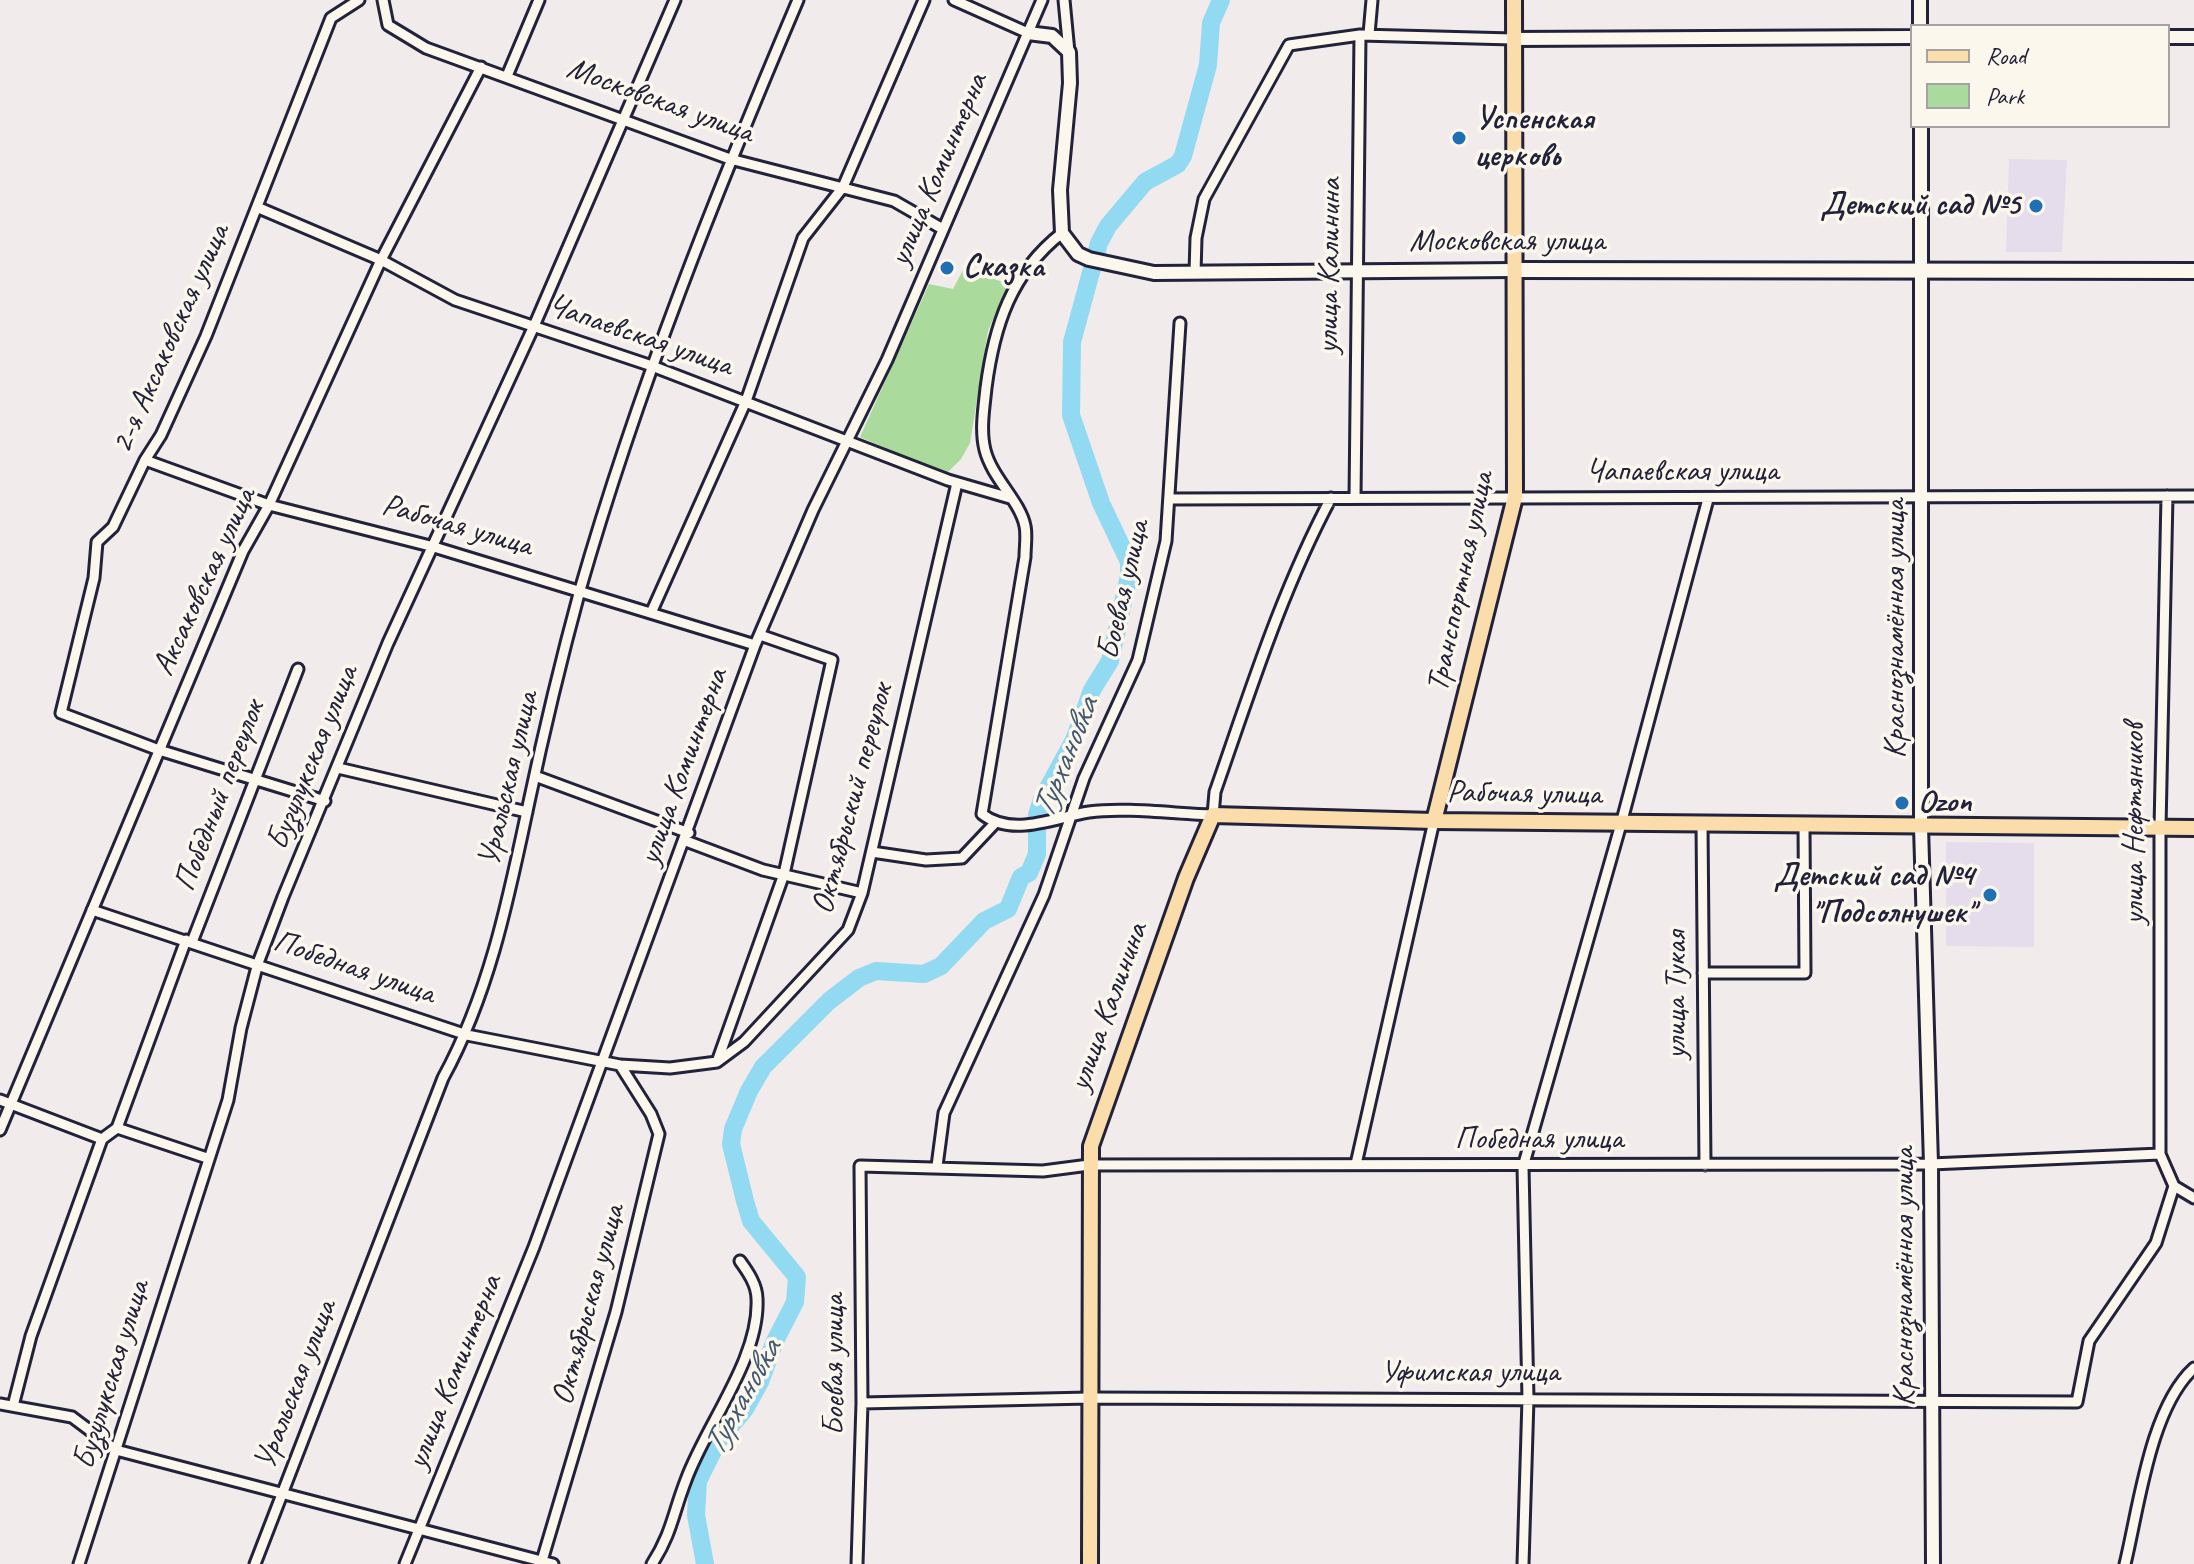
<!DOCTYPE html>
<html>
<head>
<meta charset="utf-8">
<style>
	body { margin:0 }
	#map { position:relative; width:2194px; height:1564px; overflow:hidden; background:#f1ebec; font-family:Caveat,sans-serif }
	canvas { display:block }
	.legend { position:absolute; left:1910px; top:24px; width:260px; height:104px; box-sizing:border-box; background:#fbf7ec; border:2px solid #a4a2a5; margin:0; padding:10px 14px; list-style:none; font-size:24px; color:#22223b }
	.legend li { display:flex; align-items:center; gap:16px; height:40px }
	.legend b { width:40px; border:2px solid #a4a2a5 }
</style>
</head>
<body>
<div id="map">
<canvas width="2194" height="1564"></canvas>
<ul class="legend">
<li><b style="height:10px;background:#faddab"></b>Road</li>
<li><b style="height:22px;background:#aadb9c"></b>Park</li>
</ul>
</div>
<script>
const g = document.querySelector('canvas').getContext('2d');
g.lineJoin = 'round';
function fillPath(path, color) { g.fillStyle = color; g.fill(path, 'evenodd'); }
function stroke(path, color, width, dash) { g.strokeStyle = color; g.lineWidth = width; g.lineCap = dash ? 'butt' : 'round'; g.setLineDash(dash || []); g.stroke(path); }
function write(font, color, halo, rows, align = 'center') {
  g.font = font + ' Caveat,sans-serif'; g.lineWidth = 7; g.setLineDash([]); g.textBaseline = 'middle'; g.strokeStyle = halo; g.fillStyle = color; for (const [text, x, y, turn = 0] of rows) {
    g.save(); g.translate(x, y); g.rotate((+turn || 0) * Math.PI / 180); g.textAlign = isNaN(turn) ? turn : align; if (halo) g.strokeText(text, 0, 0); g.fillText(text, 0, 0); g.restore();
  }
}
const built = new Path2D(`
	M 2009,159 L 2067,160 L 2062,252 L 2006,252 Z
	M 1946,842 L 2034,843 L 2034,947 L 1946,946 Z`);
const green = new Path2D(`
	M 964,268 L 1008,284 L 988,331 L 970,443 L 961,459 L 946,474 L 860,437 L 929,284 L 953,289 Z`);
const river = new Path2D(`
	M 705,1564 L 696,1515 L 698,1481 L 718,1441 L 745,1409 L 760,1382 L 774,1343 L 795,1302 L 797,1277 L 751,1221 L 745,1201 L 731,1144 L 733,1129 L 749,1091 L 763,1067 L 829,1001 L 859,978 L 876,971 L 924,974 L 941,966 L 984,921 L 1008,909 L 1021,877 L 1029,873 L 1037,854 L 1037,815 L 1042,799 L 1074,740 L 1092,690 L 1110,661 L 1129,576 L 1129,562 L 1101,503 L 1071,415 L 1072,342 L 1099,243 L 1108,226 L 1145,182 L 1178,164 L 1183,156 L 1208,65 L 1211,23 L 1221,0`);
const minor = new Path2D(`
	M 383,0 L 388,25 L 426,48 L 730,159 L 894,201 L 941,228
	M 954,0 L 1028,33
	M 1064,0 L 1069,52
	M 1369,34 L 1372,0
	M 507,76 L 539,0
	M 259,208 L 381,260 L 455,300 L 652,366 L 948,480 L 1010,498
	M 1062,233 C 1011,273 994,326 986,388 C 984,408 980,430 985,450 C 992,478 1020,501 1025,526 C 1027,535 1025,547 1025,557 L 982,814 C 1013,838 1056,817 1089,812 C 1124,807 1177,814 1213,815 L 1215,792 C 1250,692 1281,592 1331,498
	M 1195,273 L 1196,238 L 1204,199 L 1289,45 L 1360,35 L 1513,39
	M 145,460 L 269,505 L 434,547 L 755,645
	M 2167,496 L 2160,828 L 2160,1154 L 2174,1186 L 2194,1198
	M 1355,498 L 1360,35
	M 1170,499 L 2194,496
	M 651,613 L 746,401 L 803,238 L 843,187 L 924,0
	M 338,768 L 527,812
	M 535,776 L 689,833
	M 325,801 L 159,750 L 61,713 L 94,578 L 97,542 L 113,527 L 145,460 L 161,435 L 206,336 L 331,18 L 359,0
	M 1702,824 L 1705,1165
	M 686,841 L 763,870 L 862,893
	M 872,852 L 926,860 L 962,858 L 996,822
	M 92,910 L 467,1035 L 620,1065 L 670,1068 L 717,1062 L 744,1042 L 848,930 L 862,893 L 957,483
	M 192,942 L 298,669
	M 1703,973 L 1805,973 L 1804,825
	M 717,1062 L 784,874 L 832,660 L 760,635
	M 0,1100 L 102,1139 L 117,1128 L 207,1158
	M 117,1128 L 186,940
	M 0,1130 L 243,551 L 269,505 L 381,260 L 481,67
	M 1356,1164 L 1434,821
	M 937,1166 L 944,1113 L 1044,895 L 1084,778 L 1138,660 L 1166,541 L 1180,323
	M 862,1403 L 1089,1398 L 2077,1402 L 2089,1341 L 2156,1243 L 2174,1186
	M 0,1404 L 72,1417 L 116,1450 L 553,1564
	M 13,1406 L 31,1336 L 102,1139
	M 79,1564 L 228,1100 L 241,1028 L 258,963 L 283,897 L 388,643 L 534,326 L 675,0
	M 255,1564 L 443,1078 C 490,992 509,896 529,802 C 544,731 561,660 580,590 C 638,388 716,193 798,0
	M 405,1564 L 534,1247 L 755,645 L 813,510 L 887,360 L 1042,0
	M 541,1564 L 616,1312 L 659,1134 L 651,1114 L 620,1065
	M 652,1564 C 672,1533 673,1513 686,1480 C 706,1425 760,1358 757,1299 C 757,1285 748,1272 740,1261
	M 857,1564 L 862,1403 L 860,1166 L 1043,1171 L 1089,1165 L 1931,1164 L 2160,1154
	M 1523,1564 L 1528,1399 L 1523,1167 L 1621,824 L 1708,499
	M 2125,1564 C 2139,1507 2150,1408 2194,1368`);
const tertiary = new Path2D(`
	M 1920,26 L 1920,0
	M 1028,33 L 1052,36 L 1069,52 L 1070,83 L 1060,190 L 1062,233 L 1078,254 L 1089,259 L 1154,273 L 1514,270
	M 2168,37 L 2194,37
	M 1513,39 L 1912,37
	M 1921,126 L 1921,827 L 1931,1164 L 1933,1564`);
const secondary = new Path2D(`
	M 1514,270 L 2194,271`);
const primary = new Path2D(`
	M 1434,821 L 1515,497 L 1514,0
	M 1090,1564 L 1091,1146 L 1186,878 L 1213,815 L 1434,821 L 2194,828`);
const markers = [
	[1459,138,8,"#1f6fb2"],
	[2036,206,8,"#1f6fb2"],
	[947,268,8,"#1f6fb2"],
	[1902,803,8,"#1f6fb2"],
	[1990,895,8,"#1f6fb2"]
];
const streetNames = [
	["Московская улица",660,101,20],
	["улица Коминтерна",939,170,-67],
	["Московская улица",1507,242],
	["улица Калинина",1330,266,-89],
	["Чапаевская улица",640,336,19],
	["2-я Аксаковская улица",171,339,-66],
	["Чапаевская улица",1682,472],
	["Рабочая улица",457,526,16],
	["Аксаковская улица",205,582,-65],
	["Транспортная улица",1461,582,-78],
	["Боевая улица",1124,590,-77],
	["Краснознамённая улица",1896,629,-90],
	["Бузулукская улица",313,758,-68],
	["улица Коминтерна",684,767,-70],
	["Уральская улица",509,779,-77],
	["Рабочая улица",1524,794,1],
	["Победный переулок",220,796,-69],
	["Октябрьский переулок",853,799,-75],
	["улица Нефтяников",2135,824,-90],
	["Победная улица",354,968,19],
	["улица Тукая",1677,995,-90],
	["улица Калинина",1109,1007,-70],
	["Победная улица",1539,1140],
	["Краснознамённая улица",1905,1277,-90],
	["Октябрьская улица",589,1305,-75],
	["Боевая улица",835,1365,-90],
	["улица Коминтерна",455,1372,-68],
	["Уфимская улица",1470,1373],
	["Бузулукская улица",112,1375,-73],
	["Уральская улица",296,1385,-69]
];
const poiNames = [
	["Успенская",1475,120],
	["церковь",1475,157],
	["Детский сад №5",2020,206,"right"],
	["Сказка",963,268],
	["Ozon",1918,803],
	["Детский сад №4",1974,877,"right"],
	["\"Подсолнушек\"",1974,914,"right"]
];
const waterNames = [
	["Турхановка",1066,758,-68],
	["Турхановка",743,1398,-61]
];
fillPath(built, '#e5ddec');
fillPath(green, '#aadb9c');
stroke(river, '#91daf2', 18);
stroke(minor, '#22223b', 15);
stroke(tertiary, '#22223b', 18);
stroke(secondary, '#22223b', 20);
stroke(primary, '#22223b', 20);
stroke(minor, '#fbf7ec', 9);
stroke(tertiary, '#fbf7ec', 12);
stroke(secondary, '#fbf7ec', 14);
stroke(primary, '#faddab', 14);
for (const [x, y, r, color] of markers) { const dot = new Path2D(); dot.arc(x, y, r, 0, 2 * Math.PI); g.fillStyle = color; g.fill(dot); stroke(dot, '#fbf7ec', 3); }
write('32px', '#22223b', '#fbf7ec', streetNames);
write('bold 32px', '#22223b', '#fbf7ec', poiNames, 'left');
write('italic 34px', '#435972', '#fbf7ec', waterNames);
</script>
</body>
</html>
